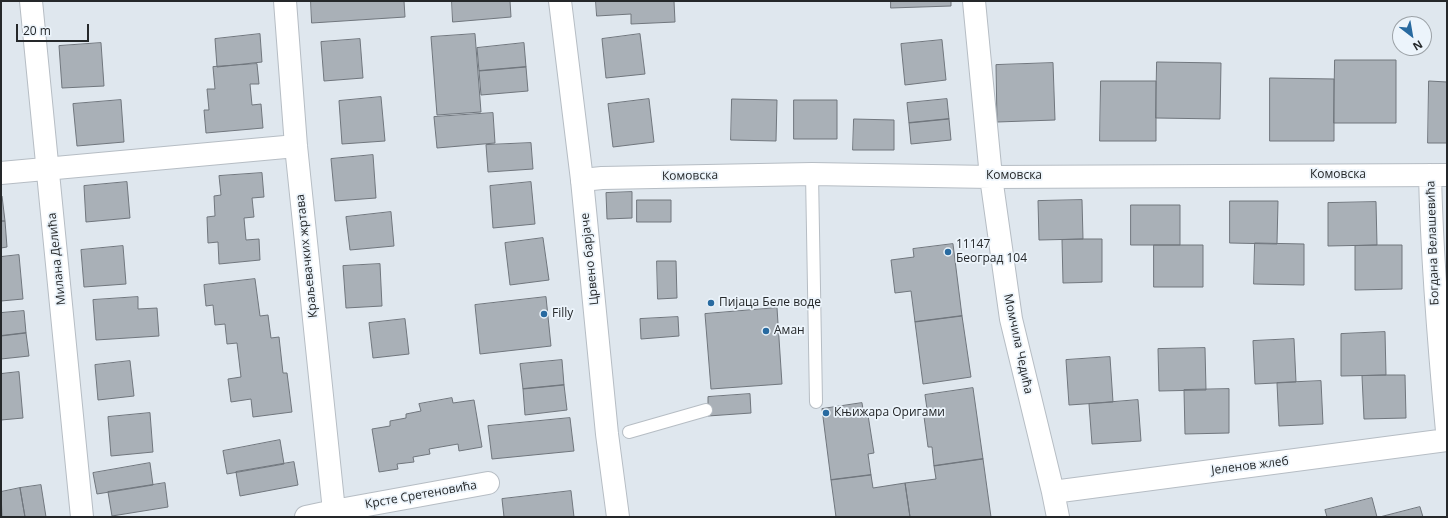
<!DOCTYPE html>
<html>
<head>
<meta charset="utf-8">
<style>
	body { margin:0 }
	#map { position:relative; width:1448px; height:518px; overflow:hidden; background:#dfe7ee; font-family:"Open Sans",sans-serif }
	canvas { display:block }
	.frame { position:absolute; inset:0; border:2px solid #25282a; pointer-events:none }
	.north { position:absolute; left:1392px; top:16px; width:40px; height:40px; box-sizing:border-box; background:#ecf4fb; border:1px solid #9ca2a7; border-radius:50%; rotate:149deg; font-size:11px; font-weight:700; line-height:16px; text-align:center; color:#25282a }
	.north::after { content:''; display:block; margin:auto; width:14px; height:18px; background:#286aa0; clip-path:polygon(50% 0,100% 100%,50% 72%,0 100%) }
	.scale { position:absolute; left:16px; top:24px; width:73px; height:18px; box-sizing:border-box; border:2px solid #25282a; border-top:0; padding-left:5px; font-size:12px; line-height:14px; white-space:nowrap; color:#25282a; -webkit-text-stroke:3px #ecf4fb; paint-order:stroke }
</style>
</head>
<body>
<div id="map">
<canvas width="1448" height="518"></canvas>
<div class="frame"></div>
<div class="north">N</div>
<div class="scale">20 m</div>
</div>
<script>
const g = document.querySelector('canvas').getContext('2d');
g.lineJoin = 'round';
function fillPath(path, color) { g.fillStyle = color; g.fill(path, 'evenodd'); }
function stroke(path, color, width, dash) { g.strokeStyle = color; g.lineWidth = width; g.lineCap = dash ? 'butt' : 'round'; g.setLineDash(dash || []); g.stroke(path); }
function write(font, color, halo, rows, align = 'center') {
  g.font = font + ' "Open Sans",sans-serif'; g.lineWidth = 3.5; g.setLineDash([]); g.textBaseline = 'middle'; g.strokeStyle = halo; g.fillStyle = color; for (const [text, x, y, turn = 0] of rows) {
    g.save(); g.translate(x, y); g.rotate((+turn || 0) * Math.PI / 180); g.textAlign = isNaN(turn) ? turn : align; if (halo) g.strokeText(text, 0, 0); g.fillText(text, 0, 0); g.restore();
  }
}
const building = new Path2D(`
	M 311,1 L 404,1 L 405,17 L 312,23 Z
	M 452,1 L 510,1 L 511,17 L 453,22 Z
	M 596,1 L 674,1 L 675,22 L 631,24 L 631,14 L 597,16 Z
	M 891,1 L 951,1 L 951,6 L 891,8 Z
	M 260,34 L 262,62 L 217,67 L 215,39 Z
	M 475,34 L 481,112 L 437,115 L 431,37 Z
	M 640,34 L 645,74 L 606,78 L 602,39 Z
	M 360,39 L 363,78 L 324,81 L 321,42 Z
	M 942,40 L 946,80 L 905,85 L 901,44 Z
	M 101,43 L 104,86 L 62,88 L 59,46 Z
	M 524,43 L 526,67 L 479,71 L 477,48 Z
	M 1335,60 L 1396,60 L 1396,123 L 1334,123 Z
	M 1157,62 L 1221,63 L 1220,119 L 1156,118 Z
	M 1053,63 L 1055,120 L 997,122 L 996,65 Z
	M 257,64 L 259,84 L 250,84 L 252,105 L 261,104 L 263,128 L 206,133 L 204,110 L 209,110 L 207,89 L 215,89 L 213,67 Z
	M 526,67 L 528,91 L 481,95 L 479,71 Z
	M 1270,78 L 1334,79 L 1334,141 L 1270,141 Z
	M 1101,81 L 1156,81 L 1156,141 L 1100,141 Z
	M 1429,81 L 1447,82 L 1447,143 L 1428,143 Z
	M 381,97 L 385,141 L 342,144 L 339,101 Z
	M 649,99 L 654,142 L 613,147 L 608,104 Z
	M 732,99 L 777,100 L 776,141 L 731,140 Z
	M 947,99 L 949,119 L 909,123 L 907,103 Z
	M 121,100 L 124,142 L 77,146 L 73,104 Z
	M 794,100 L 837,100 L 837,139 L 794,139 Z
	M 493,113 L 495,143 L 437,148 L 434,117 Z
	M 854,119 L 894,120 L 894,150 L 853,150 Z
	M 949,119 L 951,140 L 911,144 L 909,123 Z
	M 531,143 L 533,169 L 488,172 L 486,145 Z
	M 373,155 L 376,198 L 335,201 L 331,159 Z
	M 262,173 L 264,197 L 252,198 L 254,217 L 244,218 L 246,240 L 259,239 L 260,260 L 219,264 L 218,242 L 208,243 L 207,217 L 215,216 L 214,196 L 221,195 L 219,176 Z
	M 127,182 L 130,218 L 86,222 L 84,186 Z
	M 531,182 L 535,224 L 493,228 L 490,186 Z
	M 632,192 L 632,218 L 607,219 L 606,193 Z
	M 1,196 L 2,196 L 5,221 L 1,221 Z
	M 637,200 L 671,200 L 671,222 L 637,222 Z
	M 1082,200 L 1083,239 L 1039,240 L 1038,201 Z
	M 1230,201 L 1278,201 L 1277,244 L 1230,243 Z
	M 1376,202 L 1377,245 L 1328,246 L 1328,203 Z
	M 1131,205 L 1180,205 L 1180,245 L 1131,245 Z
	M 391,212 L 394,246 L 350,250 L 346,217 Z
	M 1,221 L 5,221 L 7,247 L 1,248 Z
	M 543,238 L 549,280 L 510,285 L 505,243 Z
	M 1083,239 L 1102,239 L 1102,282 L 1063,283 L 1062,240 Z
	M 1255,243 L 1304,244 L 1304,285 L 1254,284 Z
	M 953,244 L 962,316 L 915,322 L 911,291 L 895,293 L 891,260 L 914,257 L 913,249 Z
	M 1154,245 L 1203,245 L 1203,287 L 1154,287 Z
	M 1377,245 L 1402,245 L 1402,289 L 1355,290 L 1355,246 Z
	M 123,246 L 126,284 L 84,287 L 81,250 Z
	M 19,255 L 23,299 L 1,301 L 1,257 Z
	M 657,261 L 676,261 L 677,298 L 658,299 Z
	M 380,264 L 382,306 L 346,308 L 343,266 Z
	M 255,279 L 260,316 L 268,315 L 271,338 L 279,337 L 283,373 L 287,373 L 292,412 L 253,417 L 251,399 L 231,402 L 228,379 L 241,377 L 237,343 L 227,344 L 225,324 L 215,325 L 213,305 L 206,306 L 204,285 Z
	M 138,297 L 138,309 L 157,308 L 159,336 L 96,340 L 93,300 Z
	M 546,297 L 551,346 L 480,354 L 475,305 Z
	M 777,308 L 782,384 L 711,389 L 705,314 Z
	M 24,311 L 26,333 L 1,336 L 1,313 Z
	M 962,316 L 971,377 L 923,384 L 915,322 Z
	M 678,317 L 679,336 L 641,339 L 640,319 Z
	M 405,319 L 409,354 L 373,358 L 369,323 Z
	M 1385,332 L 1386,375 L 1341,376 L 1341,334 Z
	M 26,333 L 29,356 L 1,359 L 1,336 Z
	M 1294,339 L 1296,382 L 1255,384 L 1253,341 Z
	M 1205,348 L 1206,390 L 1159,391 L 1158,349 Z
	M 1110,357 L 1113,402 L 1069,405 L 1066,360 Z
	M 562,360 L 564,385 L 523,389 L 520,364 Z
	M 130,361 L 134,396 L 98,400 L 95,365 Z
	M 19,372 L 23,418 L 1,420 L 1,374 Z
	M 1386,375 L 1405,375 L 1406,418 L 1364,419 L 1362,376 Z
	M 1321,381 L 1323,424 L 1279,426 L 1277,383 Z
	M 564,385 L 567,410 L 525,415 L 523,389 Z
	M 973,388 L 983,459 L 934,466 L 932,447 L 928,447 L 923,409 L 927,409 L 925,395 Z
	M 1229,389 L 1229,433 L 1185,434 L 1184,390 Z
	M 750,394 L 751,413 L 708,416 L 708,397 Z
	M 452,398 L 453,403 L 474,400 L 482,447 L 459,451 L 458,444 L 429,449 L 430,454 L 413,457 L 414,462 L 397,464 L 398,469 L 379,472 L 372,429 L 390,426 L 390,421 L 406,418 L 406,414 L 421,411 L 419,404 Z
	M 1138,400 L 1141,441 L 1092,444 L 1089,404 Z
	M 862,403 L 864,415 L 868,415 L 874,453 L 868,454 L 871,475 L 831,480 L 822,409 Z
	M 150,413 L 153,452 L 111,456 L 108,417 Z
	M 570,418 L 574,451 L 492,459 L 488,426 Z
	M 280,440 L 284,464 L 227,474 L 223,451 Z
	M 983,459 L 991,517 L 910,517 L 905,483 L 936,479 L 934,466 Z
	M 294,462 L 298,485 L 240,496 L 236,472 Z
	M 150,463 L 153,485 L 97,494 L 93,473 Z
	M 871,475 L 873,488 L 905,483 L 910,517 L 836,517 L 831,480 Z
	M 165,483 L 168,507 L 112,516 L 108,492 Z
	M 41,485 L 46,517 L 25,517 L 20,488 Z
	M 20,488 L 25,517 L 2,517 L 1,492 Z
	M 571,491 L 574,517 L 504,517 L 502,499 Z
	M 1372,498 L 1377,517 L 1327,517 L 1325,510 Z
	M 1420,507 L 1423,517 L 1380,517 Z`);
const lane = new Path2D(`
	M 812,174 L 816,402
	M 629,432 L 706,410`);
const street = new Path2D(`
	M 31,1 L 82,517
	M 285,1 L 296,146 L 334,511
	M 974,1 L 991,177 L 1011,319 L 1053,492 L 1058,517
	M 1,173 L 296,146
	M 1430,175 C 1432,260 1439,346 1447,431
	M 582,180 L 602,178 L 812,174 L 991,177 L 1447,175
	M 1053,492 L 1447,440
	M 306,517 L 334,511 L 488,483`);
const secondary = new Path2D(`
	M 560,1 L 582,180 L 607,434 L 618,517`);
const markers = [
	[948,252,4,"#286aa0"],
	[711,303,4,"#286aa0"],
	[544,314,4,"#286aa0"],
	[766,331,4,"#286aa0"],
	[826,413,4,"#286aa0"]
];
const streetNames = [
	["Комовска",1338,175],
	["Комовска",690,176,-1],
	["Комовска",1014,176],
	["Богдана Велашевића",1433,243,-92],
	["Краљевачких жртава",307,256,-96],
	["Милана Делића",57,259,-96],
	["Црвено барјаче",590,259,-96],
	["Момчила Чедића",1018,344,78],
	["Јеленов жлеб",1250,466,-7],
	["Крсте Сретеновића",421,495,-10]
];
const poiNames = [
	["11147",956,245],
	["Београд 104",956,259],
	["Пијаца Беле воде",719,303],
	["Filly",552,314],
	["Аман",774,331],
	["Књижара Оригами",834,413]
];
fillPath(building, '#a9b0b7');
stroke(building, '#70767d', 1);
stroke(lane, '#b6bdc4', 14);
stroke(street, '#b6bdc4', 24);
stroke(secondary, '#b6bdc4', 24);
stroke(lane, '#fff', 12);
stroke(street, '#fff', 22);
stroke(secondary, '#fff', 22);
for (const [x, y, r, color] of markers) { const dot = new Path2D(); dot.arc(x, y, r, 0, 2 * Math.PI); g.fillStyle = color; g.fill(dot); stroke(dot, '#ecf4fb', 1.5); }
write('12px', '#25282a', '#ecf4fb', streetNames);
write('12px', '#25282a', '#ecf4fb', poiNames, 'left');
</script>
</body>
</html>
